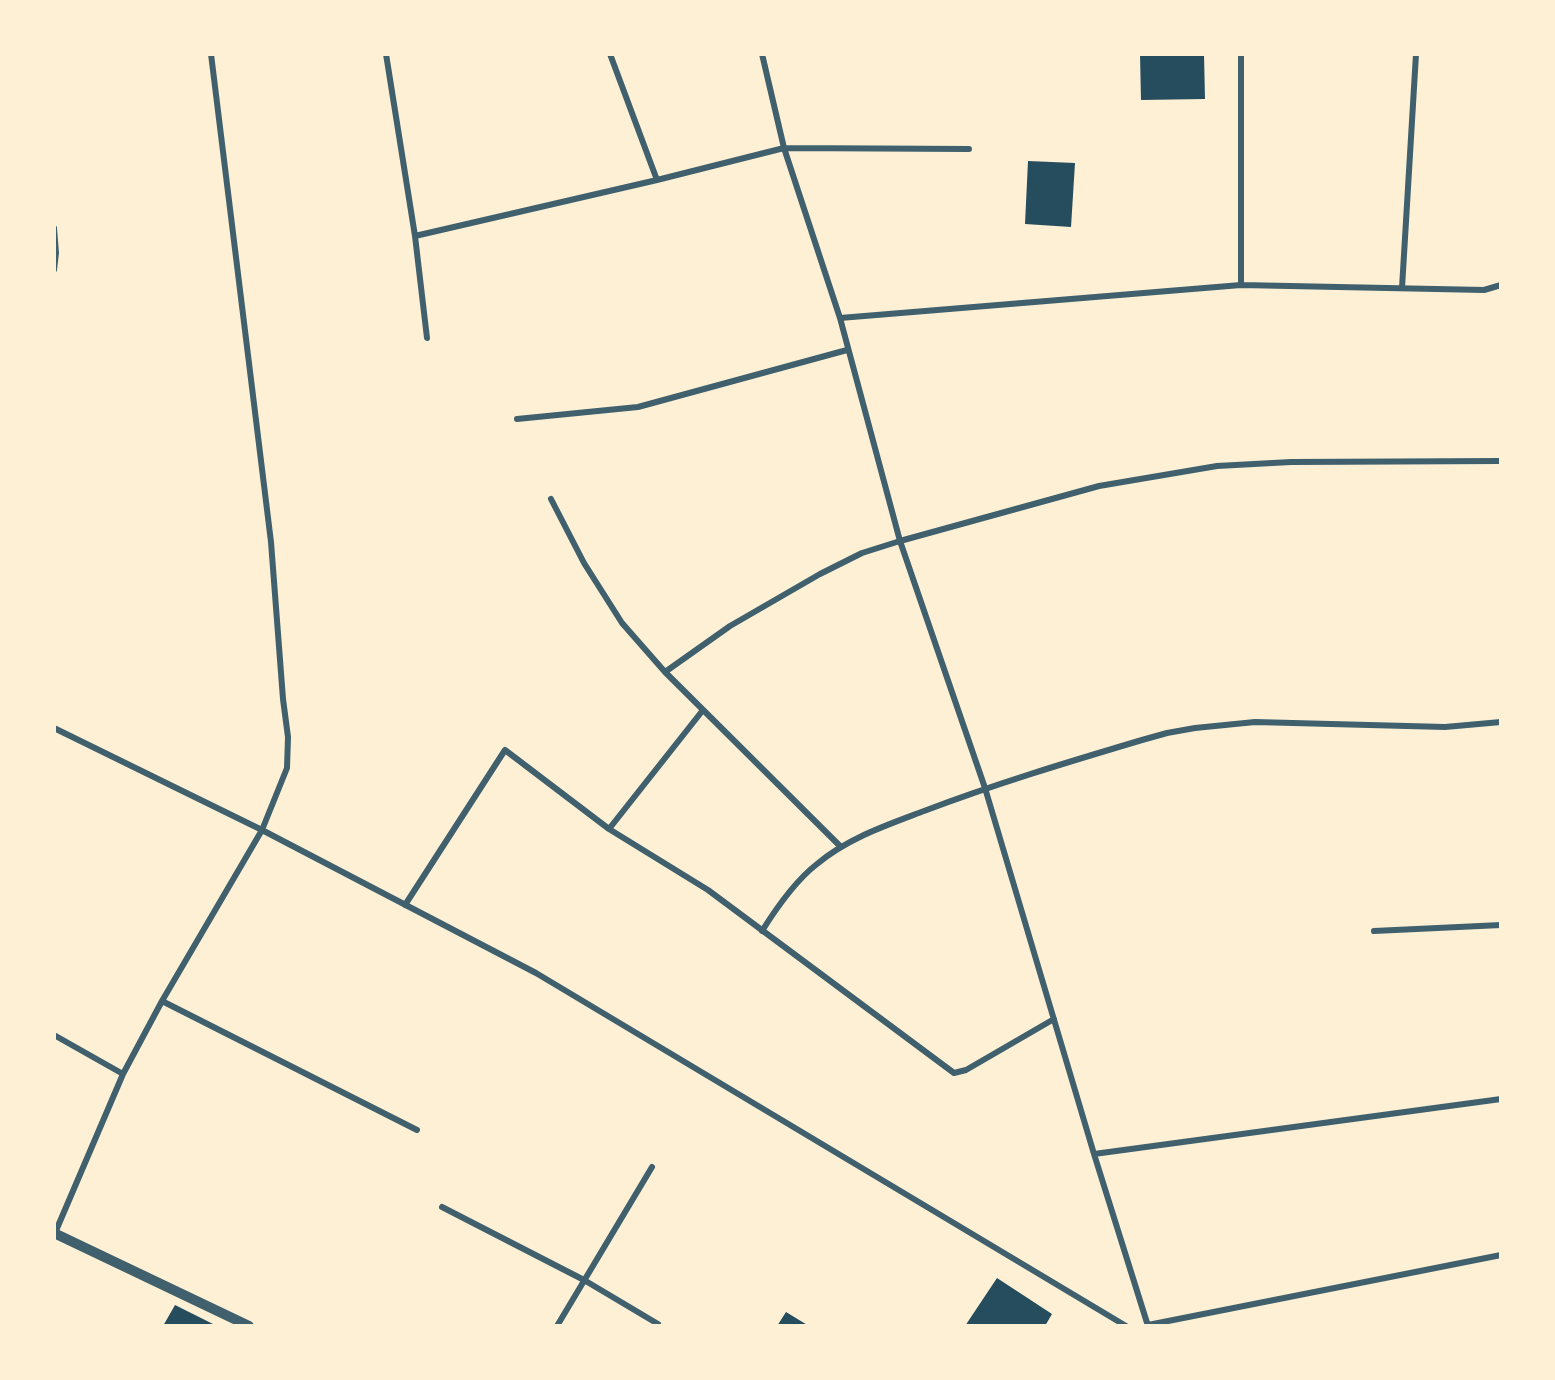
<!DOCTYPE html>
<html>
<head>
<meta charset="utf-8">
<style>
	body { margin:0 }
	#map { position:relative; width:1555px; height:1380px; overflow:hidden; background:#fdf0d5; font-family:"Titillium Web",sans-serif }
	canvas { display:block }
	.frame { position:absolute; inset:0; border:56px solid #fdf0d5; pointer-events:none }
</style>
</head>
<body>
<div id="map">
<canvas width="1555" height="1380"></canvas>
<div class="frame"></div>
</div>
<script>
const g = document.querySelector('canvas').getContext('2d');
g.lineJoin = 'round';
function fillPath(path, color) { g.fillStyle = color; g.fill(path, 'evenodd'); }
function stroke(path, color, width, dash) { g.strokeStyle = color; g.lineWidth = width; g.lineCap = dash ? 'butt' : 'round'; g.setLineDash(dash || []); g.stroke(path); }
const building = new Path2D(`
	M 1140,54 L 1204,54 L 1205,99 L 1141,100 Z
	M 1028,161 L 1075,163 L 1071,227 L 1025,224 Z
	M 997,1278 L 1052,1314 L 1045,1326 L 965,1326 Z
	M 175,1305 L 217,1326 L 163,1326 Z
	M 786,1312 L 809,1326 L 777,1326 Z`);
const minor = new Path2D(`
	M 386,54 L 415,236 L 427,338
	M 610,54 L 657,180
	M 762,54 L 784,148 L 840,318 L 900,541 L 985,788 L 1094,1154 L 1148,1326
	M 54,228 L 56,253 L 54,270
	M 415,236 L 657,180 L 784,148 L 969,149
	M 1241,285 L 1241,54
	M 1402,288 L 1416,54
	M 840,318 L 1241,285 L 1484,290 L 1501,285
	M 517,419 L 638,407 L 847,350
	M 551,499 L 584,563 L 622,623 L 665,672 L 841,847
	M 665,672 L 730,626 L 820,574 L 862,553 L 900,541 L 1099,486 L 1217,466 L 1291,462 L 1501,461
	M 54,728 L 262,830 L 536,973 L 1126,1326
	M 609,829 L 703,710
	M 405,905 L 505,750 L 609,829 L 708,890 L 954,1073 L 966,1070 L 1054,1019
	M 762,931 C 777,907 795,881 817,864 C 848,838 887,825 924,811 C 995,784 1068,762 1142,740 L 1167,733 L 1195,728 L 1255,722 L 1445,727 L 1501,722
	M 1374,931 L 1501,925
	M 162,1001 L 417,1130
	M 54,1035 L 123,1074
	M 1094,1154 L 1501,1099
	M 442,1207 L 584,1280 L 658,1324
	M 55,1233 L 123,1074 L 162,1001 L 262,830 L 287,768 L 288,737 L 283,699 L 271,542 L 211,54
	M 1148,1325 L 1501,1255
	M 557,1326 L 652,1167`);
const tertiary = new Path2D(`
	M 54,1233 L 249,1326`);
fillPath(building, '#264d5e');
stroke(minor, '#3f606c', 6);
stroke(tertiary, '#3f606c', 10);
</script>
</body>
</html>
